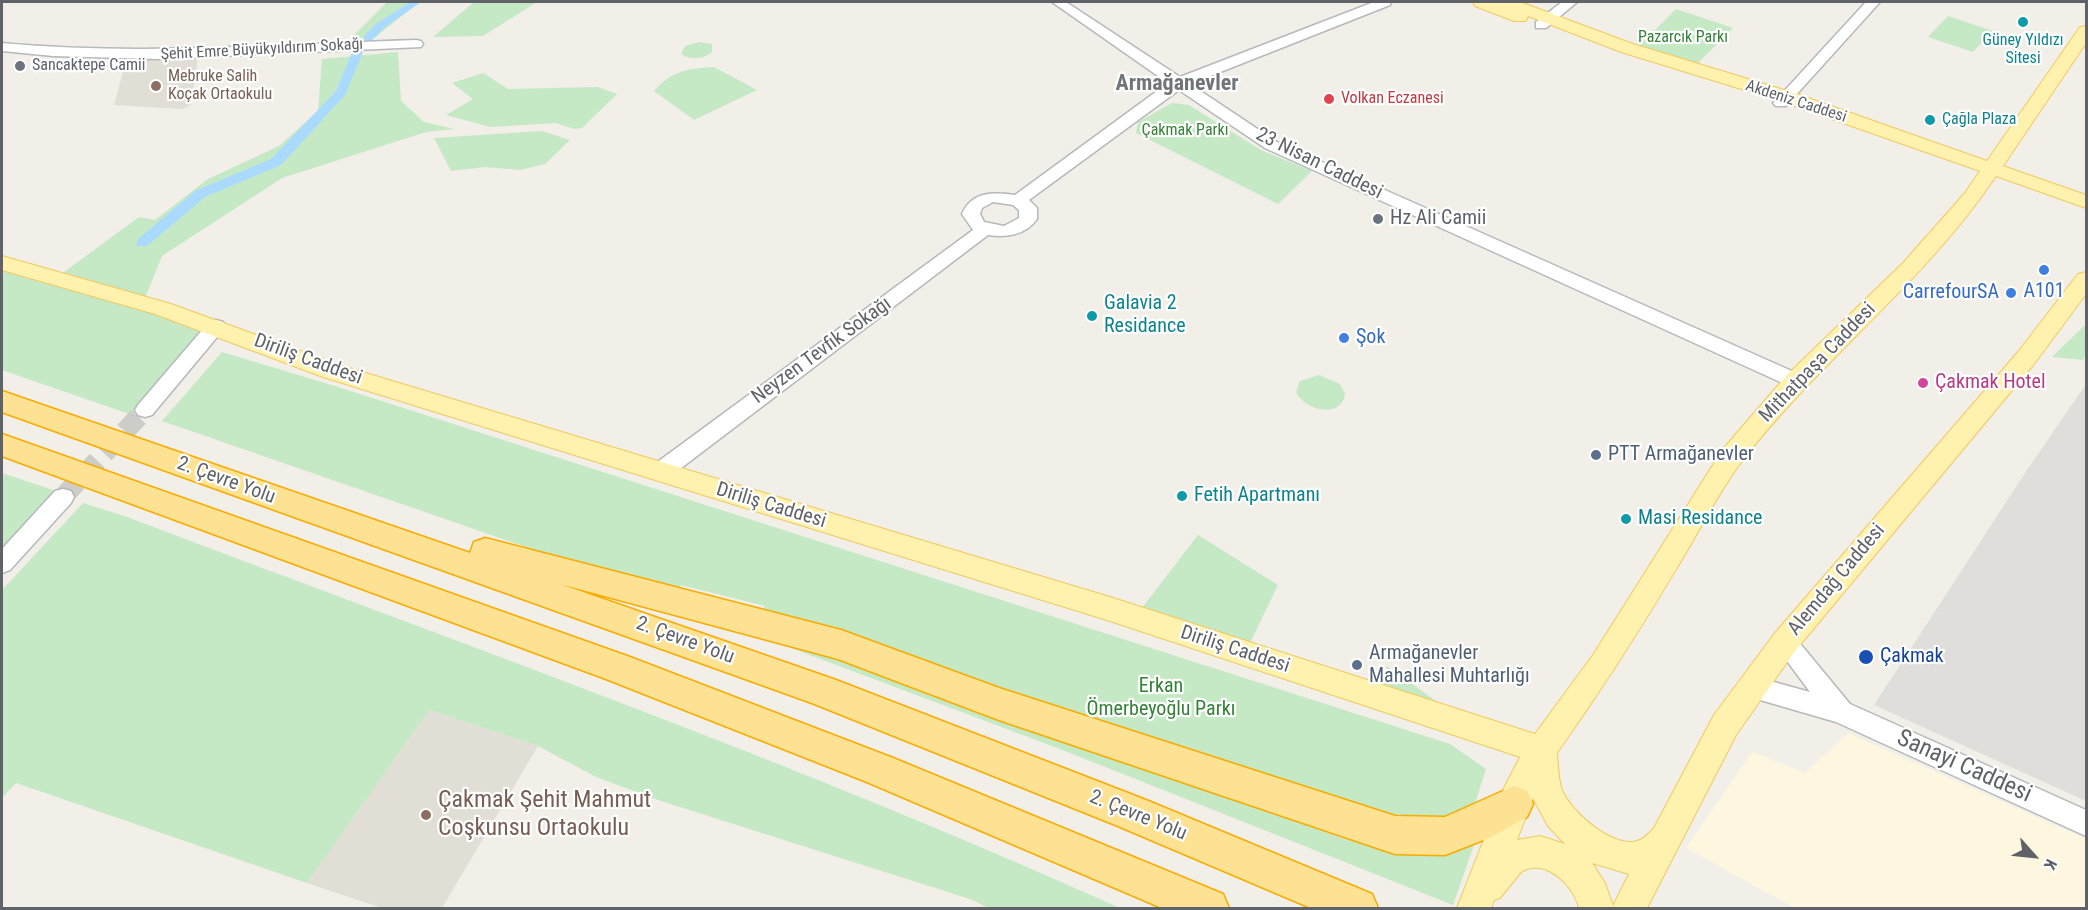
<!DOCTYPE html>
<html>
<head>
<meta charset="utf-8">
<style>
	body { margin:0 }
	#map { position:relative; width:2088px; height:910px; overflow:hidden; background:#f1efe8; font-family:"Roboto Condensed",sans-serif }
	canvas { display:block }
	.frame { position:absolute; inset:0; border:3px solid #5f6368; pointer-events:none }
	.north { position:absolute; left:2004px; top:826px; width:60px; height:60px; -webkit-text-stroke:4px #fff; paint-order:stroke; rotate:117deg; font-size:16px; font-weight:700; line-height:24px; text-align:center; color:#5f6368 }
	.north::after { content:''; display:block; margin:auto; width:21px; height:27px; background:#5f6368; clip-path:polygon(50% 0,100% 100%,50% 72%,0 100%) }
</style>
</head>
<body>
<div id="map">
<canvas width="2088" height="910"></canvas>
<div class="frame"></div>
<div class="north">K</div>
</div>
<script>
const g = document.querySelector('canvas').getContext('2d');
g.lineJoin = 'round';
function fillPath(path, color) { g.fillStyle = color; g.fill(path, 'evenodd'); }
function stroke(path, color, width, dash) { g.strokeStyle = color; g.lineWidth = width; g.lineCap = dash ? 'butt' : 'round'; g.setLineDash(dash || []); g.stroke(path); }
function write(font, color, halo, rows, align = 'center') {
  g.font = font + ' "Roboto Condensed",sans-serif'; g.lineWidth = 4.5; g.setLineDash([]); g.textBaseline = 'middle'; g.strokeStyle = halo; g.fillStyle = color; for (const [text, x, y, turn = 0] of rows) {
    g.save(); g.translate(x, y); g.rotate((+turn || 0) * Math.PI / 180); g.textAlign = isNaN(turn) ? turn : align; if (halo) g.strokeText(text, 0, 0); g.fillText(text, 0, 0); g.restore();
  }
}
const commercial = new Path2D(`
	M 1848,733 L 2086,839 L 2086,908 L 1795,908 L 1686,848 L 1752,752 L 1805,773 Z`);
const industrial = new Path2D(`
	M 2086,384 L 2086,801 L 1874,705 L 2029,467 Z`);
const education = new Path2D(`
	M 198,57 L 191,105 L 183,109 L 114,105 L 124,68 L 130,63 L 138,59 Z
	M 429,710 L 538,746 L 442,908 L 382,908 L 307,883 Z`);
const green = new Path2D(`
	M 387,2 L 419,2 L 368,43 L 350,39 Z
	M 474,2 L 537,2 L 483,36 L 433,37 Z
	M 1676,9 L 1733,28 L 1695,66 L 1638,47 Z
	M 1948,16 L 1993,31 L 1973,52 L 1928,37 Z
	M 699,42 L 712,44 L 712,52 C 703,59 691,61 681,54 L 685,46 Z
	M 398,52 L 401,101 L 424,122 L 455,129 L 426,132 L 282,178 L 162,256 L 145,298 L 60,275 L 139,217 L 155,220 L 208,179 L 279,146 L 318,111 L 322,59 Z
	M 714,67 L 757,90 L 694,120 L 654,91 C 673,70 686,69 714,67 Z
	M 483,73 L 508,89 L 598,87 L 617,94 L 582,128 L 574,129 L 556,123 L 490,127 L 446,115 L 473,99 L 452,83 Z
	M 1172,103 L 1189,105 L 1261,150 L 1312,171 L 1278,204 L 1136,133 L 1138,122 Z
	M 542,131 L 570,140 L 545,164 L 520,170 L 485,167 L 451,171 L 434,138 Z
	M 2,271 L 205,328 L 132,415 L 2,370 Z
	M 2084,326 L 2086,328 L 2086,354 L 2083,360 L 2052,357 Z
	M 222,352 L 338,387 L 1450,744 L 1486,769 L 1472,813 L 1442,820 L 1412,820 L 1145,741 L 868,643 L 763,609 L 765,606 L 681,585 L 679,588 L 549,555 L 162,421 Z
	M 1319,375 L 1340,384 L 1345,394 C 1341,420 1304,410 1296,392 L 1300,381 Z
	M 2,473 L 56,491 L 50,511 L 2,558 Z
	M 83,503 L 127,517 C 459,643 796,762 1120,908 L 988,908 L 973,900 L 661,801 L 596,777 L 538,746 L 429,710 L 307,883 L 16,783 L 2,798 L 2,590 Z
	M 1198,535 L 1278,585 L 1245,653 L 1138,613 Z
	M 730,625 L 822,653 L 1342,838 L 1400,855 L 1437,852 L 1476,839 L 1453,905 L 1060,749 Z
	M 1387,666 L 1447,709 L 1379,692 Z`);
const canal = new Path2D(`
	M 410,2 L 421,2 L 384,28 L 372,40 L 364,40 L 364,36 L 376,24 Z
	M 353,50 L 363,52 L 345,95 L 281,165 L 205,197 L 147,246 L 137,246 L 137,240 L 195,191 L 271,159 L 336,91 Z`);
const minorTunnel = new Path2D(`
	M 63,497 L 145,410`);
const minor = new Path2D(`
	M 1052,2 L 1066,2 L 1180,77 L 1374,2 L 1391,2 L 1390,5 L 1190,84 L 1277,142 L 1803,376 L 1806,381 L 1803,386 L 1789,386 L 1265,148 L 1179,90 L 1029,200 L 1037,208 L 1037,219 C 1026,235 1006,238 988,235 L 668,478 L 660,480 L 652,478 L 649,472 L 652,466 L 973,230 L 962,214 C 972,191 993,192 1015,195 L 1168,83 ZM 993,202 L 1013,205 L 1019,210 L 1019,218 L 1004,226 L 984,222 L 980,214 L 982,208 Z
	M 1562,2 L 1577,2 L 1546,28 L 1536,28 L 1536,22 Z
	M 1866,2 L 1880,2 L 1786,106 L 1776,106 L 1773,103 L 1776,100 Z
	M 416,40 L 421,41 L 423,44 L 421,47 L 157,59 L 53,56 L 2,51 L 2,43 C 140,56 278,44 416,40 Z
	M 216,320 L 223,322 L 225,326 L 223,330 L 152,415 L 145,417 L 138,415 L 135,410 L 138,405 L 209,322 Z
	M 63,489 L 71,491 L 74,497 L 71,503 L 10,570 L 2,573 L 2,549 L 55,491 Z
	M 1785,632 L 1793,635 L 1850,704 L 2086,810 L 2086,836 L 1836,722 L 1743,695 L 1740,687 L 1743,679 L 1752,676 L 1810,692 L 1773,642 L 1777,635 Z`);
const major = new Path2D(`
	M 1473,2 L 1520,2 L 1633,44 L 1794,93 L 1987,161 L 2080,27 L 2086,26 L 2086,43 L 2003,166 L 2086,195 L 2086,208 L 1996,176 C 1925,282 1820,360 1742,461 C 1718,493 1699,532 1678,566 C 1640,630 1600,692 1557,753 C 1558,765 1558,779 1562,790 C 1571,812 1615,851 1640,840 C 1645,838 1650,832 1654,828 L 1714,715 L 1775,633 L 2018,352 L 2078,274 L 2086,272 L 2086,294 L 2034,364 L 1795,651 L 1736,735 L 1647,908 L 1579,908 C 1574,886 1546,857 1521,872 L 1500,898 L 1494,900 L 1491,908 L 1457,908 L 1505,786 L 1520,757 L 1110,621 L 323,377 L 155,314 L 2,270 L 2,256 L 171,304 L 339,365 L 1110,597 L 1535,734 L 1593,655 L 1723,449 L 1787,375 L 1903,263 L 1965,193 L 1980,171 L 1780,101 L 1621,52 L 1528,16 L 1526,21 L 1514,21 L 1475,6 ZM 1533,798 L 1548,826 L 1565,844 L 1540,836 L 1517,840 ZM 1592,863 L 1629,874 L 1613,906 L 1605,883 Z`);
const highway = new Path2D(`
	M 2,391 L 470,553 L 474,542 L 485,538 L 841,630 L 999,688 L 1395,816 L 1445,817 L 1514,786 L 1527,791 L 1533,804 L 1527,817 L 1491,837 L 1445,855 L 1395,854 L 999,720 L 838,659 L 560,584 L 836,680 L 1146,800 L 1372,894 L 1378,908 L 1311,908 L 1118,826 L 812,703 L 2,412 Z
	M 2,434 L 630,657 L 893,758 L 1223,894 L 1229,908 L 1162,908 L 867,782 L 606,679 L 2,456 Z`);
const markers = [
	[2023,22,6,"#0f9aa8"],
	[20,66,6,"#6b7280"],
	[156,86,6,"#8d6e63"],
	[1329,99,6,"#e0444e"],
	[1930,120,6,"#0f9aa8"],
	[1378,219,6,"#6b7280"],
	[2044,270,6,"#3f7fe0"],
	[2011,293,6,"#3f7fe0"],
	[1092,316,6,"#0f9aa8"],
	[1344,338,6,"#3f7fe0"],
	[1923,383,6,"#d1479c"],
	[1596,455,6,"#5c6f8a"],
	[1182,496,6,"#0f9aa8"],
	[1626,519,6,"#0f9aa8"],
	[1866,657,8,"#1a4fb4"],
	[1357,665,6,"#5c6f8a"],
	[426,815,6,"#8d6e63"]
];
const farParknames = [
	["Pazarcık Parkı",1683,38],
	["Çakmak Parkı",1185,131]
];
const farCulturenames = [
	["Güney Yıldızı",2023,41],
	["Sitesi",2023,59],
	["Çağla Plaza",1942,120,"left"]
];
const farStreetnames = [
	["Şehit Emre Büyükyıldırım Sokağı",262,50,-3],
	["Akdeniz Caddesi",1796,102,18]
];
const farWorshipnames = [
	["Sancaktepe Camii",32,66]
];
const farEducationnames = [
	["Mebruke Salih",168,77],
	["Koçak Ortaokulu",168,95]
];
const farHealthnames = [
	["Volkan Eczanesi",1341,99]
];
const streetNames = [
	["23 Nisan Caddesi",1319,164,26],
	["Neyzen Tevfik Sokağı",822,351,-36],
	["Diriliş Caddesi",308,360,20],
	["Mithatpaşa Caddesi",1818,363,-46],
	["2. Çevre Yolu",226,481,20],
	["Diriliş Caddesi",771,506,17],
	["Alemdağ Caddesi",1837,580,-50],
	["2. Çevre Yolu",685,641,20],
	["Diriliş Caddesi",1235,650,18],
	["2. Çevre Yolu",1138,816,22]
];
const worshipNames = [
	["Hz Ali Camii",1390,219]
];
const shopNames = [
	["A101",2044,292],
	["CarrefourSA",1999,293,"right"],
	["Şok",1356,338,"left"]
];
const cultureNames = [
	["Galavia 2",1104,304],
	["Residance",1104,327],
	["Fetih Apartmanı",1194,496],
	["Masi Residance",1638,519]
];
const hotelNames = [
	["Çakmak Hotel",1935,383]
];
const serviceNames = [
	["PTT Armağanevler",1608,455],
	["Armağanevler",1369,654],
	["Mahallesi Muhtarlığı",1369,677]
];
const transitNames = [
	["Çakmak",1880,657]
];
const parkNames = [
	["Erkan",1161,687],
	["Ömerbeyoğlu Parkı",1161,710]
];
const farDistrictnames = [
	["Armağanevler",1177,84]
];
const nearStreetnames = [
	["Sanayi Caddesi",1964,767,24]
];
const nearEducationnames = [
	["Çakmak Şehit Mahmut",438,801],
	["Coşkunsu Ortaokulu",438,829]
];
fillPath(commercial, '#fef7e0');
fillPath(industrial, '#e0deda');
fillPath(education, '#e1ded6');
fillPath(green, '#c5e8c5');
fillPath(canal, '#aadaff');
stroke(minorTunnel, '#ccccc8', 20, [20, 10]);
stroke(minor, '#b5b8bc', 3);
stroke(major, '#f2c960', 2);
stroke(highway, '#f9ab00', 3);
fillPath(minor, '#fff');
fillPath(major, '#fff2af');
fillPath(highway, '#fde293');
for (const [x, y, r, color] of markers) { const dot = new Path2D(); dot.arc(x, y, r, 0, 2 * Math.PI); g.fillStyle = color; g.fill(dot); stroke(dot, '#fff', 2); }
write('16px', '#348238', '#fff', farParknames);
write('16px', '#0d838f', '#fff', farCulturenames);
write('16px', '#5f6368', '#fff', farStreetnames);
write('16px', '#5b616d', '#fff', farWorshipnames, 'left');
write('16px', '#785e54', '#fff', farEducationnames, 'left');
write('16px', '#be3a42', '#fff', farHealthnames, 'left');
write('20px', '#5f6368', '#fff', streetNames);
write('20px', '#5b616d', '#fff', worshipNames, 'left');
write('20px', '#366cbe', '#fff', shopNames);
write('20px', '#0d838f', '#fff', cultureNames, 'left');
write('20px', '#b23c85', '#fff', hotelNames, 'left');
write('20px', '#4e5e75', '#fff', serviceNames, 'left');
write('20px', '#164399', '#fff', transitNames, 'left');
write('20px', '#348238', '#fff', parkNames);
write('bold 22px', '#70757a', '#fff', farDistrictnames);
write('24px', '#5f6368', '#fff', nearStreetnames);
write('24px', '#785e54', '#fff', nearEducationnames, 'left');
</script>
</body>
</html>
